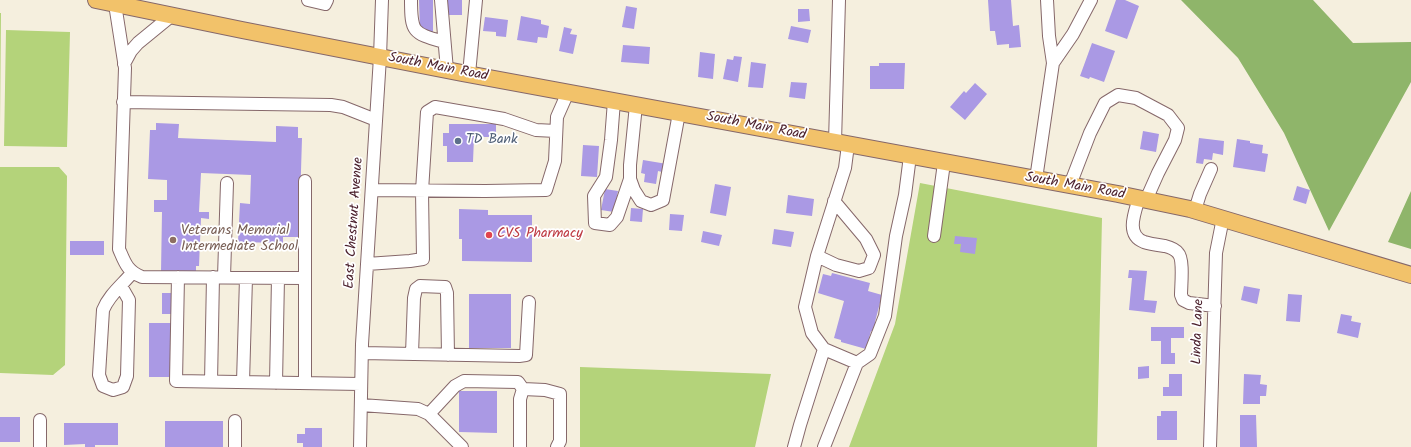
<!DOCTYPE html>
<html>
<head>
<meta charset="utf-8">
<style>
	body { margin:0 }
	canvas { display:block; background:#f5efde }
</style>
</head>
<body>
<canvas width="1411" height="447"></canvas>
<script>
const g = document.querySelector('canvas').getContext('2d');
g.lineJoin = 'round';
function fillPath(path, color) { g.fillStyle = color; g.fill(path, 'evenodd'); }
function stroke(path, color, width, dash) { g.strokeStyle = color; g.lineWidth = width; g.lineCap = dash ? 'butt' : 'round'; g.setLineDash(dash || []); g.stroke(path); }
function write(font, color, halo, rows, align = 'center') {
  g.font = font + ' Kalam,sans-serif'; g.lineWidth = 3.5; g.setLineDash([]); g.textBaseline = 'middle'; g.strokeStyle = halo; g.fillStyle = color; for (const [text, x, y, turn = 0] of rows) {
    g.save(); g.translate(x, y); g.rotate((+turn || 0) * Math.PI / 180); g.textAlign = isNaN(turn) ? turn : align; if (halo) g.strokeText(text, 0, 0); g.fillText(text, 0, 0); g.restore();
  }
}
const green = new Path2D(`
	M 0,13 L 1,13 L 0,127 Z
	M 6,30 L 70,32 L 67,147 L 4,146 Z
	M 0,167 L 59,167 L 67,176 L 65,365 L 53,375 L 0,373 Z
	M 920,183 L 1102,218 L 1097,447 L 849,447 L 895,324 Z
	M 580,367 L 771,374 L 755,447 L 580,447 Z`);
const forest = new Path2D(`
	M 1181,0 L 1313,0 L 1353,43 L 1411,42 L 1411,82 L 1329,231 L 1284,133 L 1238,58 Z
	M 1411,191 L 1411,249 L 1388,242 Z`);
const building = new Path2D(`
	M 419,0 L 433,0 L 433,32 L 420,32 Z
	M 447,0 L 462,0 L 462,15 L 447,15 Z
	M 988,0 L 1011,0 L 1013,26 L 1019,25 L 1021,47 L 1009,48 L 1009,44 L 997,45 L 995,31 L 990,31 Z
	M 1116,0 L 1125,0 L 1139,6 L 1127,39 L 1105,31 Z
	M 626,6 L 637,8 L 634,29 L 622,27 Z
	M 798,9 L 809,9 L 810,21 L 798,22 Z
	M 521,16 L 541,20 L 541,24 L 549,26 L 547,38 L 538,37 L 537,43 L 517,40 Z
	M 485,17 L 508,20 L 506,37 L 496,36 L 496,32 L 483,31 Z
	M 791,26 L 811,30 L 808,43 L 788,39 Z
	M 564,27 L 572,29 L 570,34 L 577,35 L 573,54 L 559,51 Z
	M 1092,43 L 1115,51 L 1104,82 L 1090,77 L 1089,79 L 1080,76 Z
	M 623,45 L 650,47 L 649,64 L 621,62 Z
	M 700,52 L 715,54 L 713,79 L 698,77 Z
	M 734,56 L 742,57 L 738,82 L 723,79 L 727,59 L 733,60 Z
	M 751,62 L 766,64 L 763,88 L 748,87 Z
	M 879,63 L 905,63 L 904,89 L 870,89 L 870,66 L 879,66 Z
	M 791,82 L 807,83 L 805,99 L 789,97 Z
	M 975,83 L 987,94 L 965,120 L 950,107 L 964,91 L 966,93 Z
	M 156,123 L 179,124 L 178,138 L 276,142 L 276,126 L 298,127 L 298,138 L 302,138 L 299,237 L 283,237 L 283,243 L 238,242 L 240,203 L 250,204 L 251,175 L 201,173 L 199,212 L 209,212 L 209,219 L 201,218 L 199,266 L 196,266 L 196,273 L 161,272 L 162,212 L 154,212 L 154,200 L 167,200 L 167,180 L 148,179 L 150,130 L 156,130 Z
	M 449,124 L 496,124 L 496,137 L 474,137 L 473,162 L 447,162 L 447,146 L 443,146 L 443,133 L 449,133 Z
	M 1143,131 L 1159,134 L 1156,152 L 1140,149 Z
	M 1199,138 L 1224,141 L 1223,155 L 1213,153 L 1212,160 L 1204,159 L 1203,164 L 1196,163 Z
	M 1237,139 L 1250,141 L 1250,143 L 1263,145 L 1262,153 L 1268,154 L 1265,172 L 1233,167 Z
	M 583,145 L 599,146 L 597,177 L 581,176 Z
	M 643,160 L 667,164 L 666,173 L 658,171 L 656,184 L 644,182 L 645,174 L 641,173 Z
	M 715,184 L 731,187 L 726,216 L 710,213 Z
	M 1297,186 L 1310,190 L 1306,204 L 1293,200 Z
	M 605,189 L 618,191 L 614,212 L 601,210 Z
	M 788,195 L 814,199 L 812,216 L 786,213 Z
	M 631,208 L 643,209 L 642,222 L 630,221 Z
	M 459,209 L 488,210 L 488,215 L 532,215 L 532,262 L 462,261 L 462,239 L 459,239 Z
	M 670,214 L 684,215 L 682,231 L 669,230 Z
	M 774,229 L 794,232 L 791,247 L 772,244 Z
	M 703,231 L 722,235 L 719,246 L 701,242 Z
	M 955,236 L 977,238 L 975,254 L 960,252 L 961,244 L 954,244 Z
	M 70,241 L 104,241 L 104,255 L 70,255 Z
	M 1129,270 L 1147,271 L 1144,300 L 1157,301 L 1155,313 L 1129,310 L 1132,278 L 1128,278 Z
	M 832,273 L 870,283 L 868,291 L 882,295 L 875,322 L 881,323 L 878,333 L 871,331 L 866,349 L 841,342 L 841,340 L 834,338 L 844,301 L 818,293 L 823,274 L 831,276 Z
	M 1244,286 L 1260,289 L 1257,304 L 1241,300 Z
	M 162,293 L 174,293 L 174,314 L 162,314 Z
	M 469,294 L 511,294 L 511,348 L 469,348 Z
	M 1288,294 L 1302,295 L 1300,322 L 1286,321 Z
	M 1341,314 L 1352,316 L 1351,321 L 1361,323 L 1358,338 L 1337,333 Z
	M 149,323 L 172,323 L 171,377 L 149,377 Z
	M 1151,327 L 1184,327 L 1184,338 L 1171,338 L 1171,353 L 1175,353 L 1175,364 L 1161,364 L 1161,341 L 1151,341 Z
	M 1149,366 L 1149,378 L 1138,379 L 1138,367 Z
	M 1169,374 L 1182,374 L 1182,396 L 1163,396 L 1163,387 L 1169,387 Z
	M 1244,374 L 1261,375 L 1260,384 L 1267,385 L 1266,396 L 1260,396 L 1260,404 L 1243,404 Z
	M 459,391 L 497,391 L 497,433 L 459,432 Z
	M 1161,411 L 1177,411 L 1177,440 L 1157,440 L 1157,416 L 1161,416 Z
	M 1240,415 L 1256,415 L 1257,447 L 1240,447 Z
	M 0,417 L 20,417 L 20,442 L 0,442 Z
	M 165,421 L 223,421 L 223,447 L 165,447 Z
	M 64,423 L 118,423 L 118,445 L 95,445 L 95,447 L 85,447 L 85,444 L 64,445 Z
	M 305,428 L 322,428 L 322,447 L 303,447 L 303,443 L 297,443 L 297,434 L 305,434 Z`);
const minor = new Path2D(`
	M 116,0 L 115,4 L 125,68 L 119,249 C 125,263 127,271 142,277 L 305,278 L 305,181
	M 308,0 L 325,4 L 327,0
	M 411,0 C 411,33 413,33 444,42
	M 441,0 L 447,70
	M 1053,63 L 1073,34 L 1091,0
	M 124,64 L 131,51 L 138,43 L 171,16
	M 469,74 L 476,0
	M 614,101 L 611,140 L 606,177 L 594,196 L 595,223 L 610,225 L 617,217 L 630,179
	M 123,102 L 331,105 L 343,107 L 376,120
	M 636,105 L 630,165 L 630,179 L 634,190 L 641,201 L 651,205 L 663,200 L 679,113
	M 835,142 L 839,0
	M 1036,179 L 1053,63 L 1049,36 L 1047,0
	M 1070,185 L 1090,133 L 1105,103 L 1118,95 L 1136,98 L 1168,115 L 1178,128 L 1175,140 L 1158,173 L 1146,200
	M 372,190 L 485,191 L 546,190 L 555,161 L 557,117 L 568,92
	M 1139,198 C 1135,212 1125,235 1144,242 C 1150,244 1158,245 1165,246 C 1169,247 1175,249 1178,253 C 1184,259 1181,286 1181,295 L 1183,300 L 1189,303 L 1215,306
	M 1195,210 L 1200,194 L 1211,169
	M 934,236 L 944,163
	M 817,256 L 836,265 L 859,271 L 869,268 L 874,255 L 866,239 L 834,201
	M 367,264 L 410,261 L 423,259 L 422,191 L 427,112 L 435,107 L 504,119 L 536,130 L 556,131
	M 178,277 L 176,381 L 361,384
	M 224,277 L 227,183
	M 305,278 L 305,383
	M 121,286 L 129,300 L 127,376 L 123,387 L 113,390 L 103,386 L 99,375 L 103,310 C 109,295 122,285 132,273
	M 824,349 L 857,363
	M 362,353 L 519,356 L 526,355 L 529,302
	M 412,354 L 414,298 L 416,289 L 420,286 L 445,287 L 447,293 L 448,355
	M 211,382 L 213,277
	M 243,382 L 246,278
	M 276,383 L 278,278
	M 361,405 L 418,409 L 429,414 L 462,447
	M 429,414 L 455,386 L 464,381 L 518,382 L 523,389
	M 40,447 L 40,420
	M 235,447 L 235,421
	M 360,447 L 362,344 L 380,57 L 382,0
	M 520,447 L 520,399 L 523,389 L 545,390 L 560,394 L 560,441 L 557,447
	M 794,447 L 800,425 L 824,349 L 812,333 L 805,307 L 817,256 L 845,168 L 848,145
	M 824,447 L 857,363 L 870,354 L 885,316 L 896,236 L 905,195 L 910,156
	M 1210,447 L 1216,253 L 1223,218`);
const major = new Path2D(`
	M 96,0 L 242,30 L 462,73 L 1118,194 L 1190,209 L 1411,275`);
const markers = [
	[458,141,4,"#5c6f8a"],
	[489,235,4,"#e0444e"],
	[173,240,4,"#8d6e63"]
];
const streetNames = [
	["South Main Road",438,68,11],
	["South Main Road",756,127,11],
	["South Main Road",1075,187,10],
	["East Chestnut Avenue",355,223,-86],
	["Linda Lane",1199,332,-88]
];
const serviceNames = [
	["TD Bank",466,141]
];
const educationNames = [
	["Veterans Memorial",181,232],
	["Intermediate School",181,248]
];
const healthNames = [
	["CVS Pharmacy",497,235]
];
fillPath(green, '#b4d37a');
fillPath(forest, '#8fb56a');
fillPath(building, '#aa99e4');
stroke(minor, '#86686a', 14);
stroke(major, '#86686a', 18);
stroke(minor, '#fff', 12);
stroke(major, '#f2c26a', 16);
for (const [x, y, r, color] of markers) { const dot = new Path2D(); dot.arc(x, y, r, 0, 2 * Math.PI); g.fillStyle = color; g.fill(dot); stroke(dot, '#fff', 1.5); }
write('14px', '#4a1f2b', '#fff', streetNames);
write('14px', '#4e5e75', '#fff', serviceNames, 'left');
write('14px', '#785e54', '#fff', educationNames, 'left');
write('14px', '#be3a42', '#fff', healthNames, 'left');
</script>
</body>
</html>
